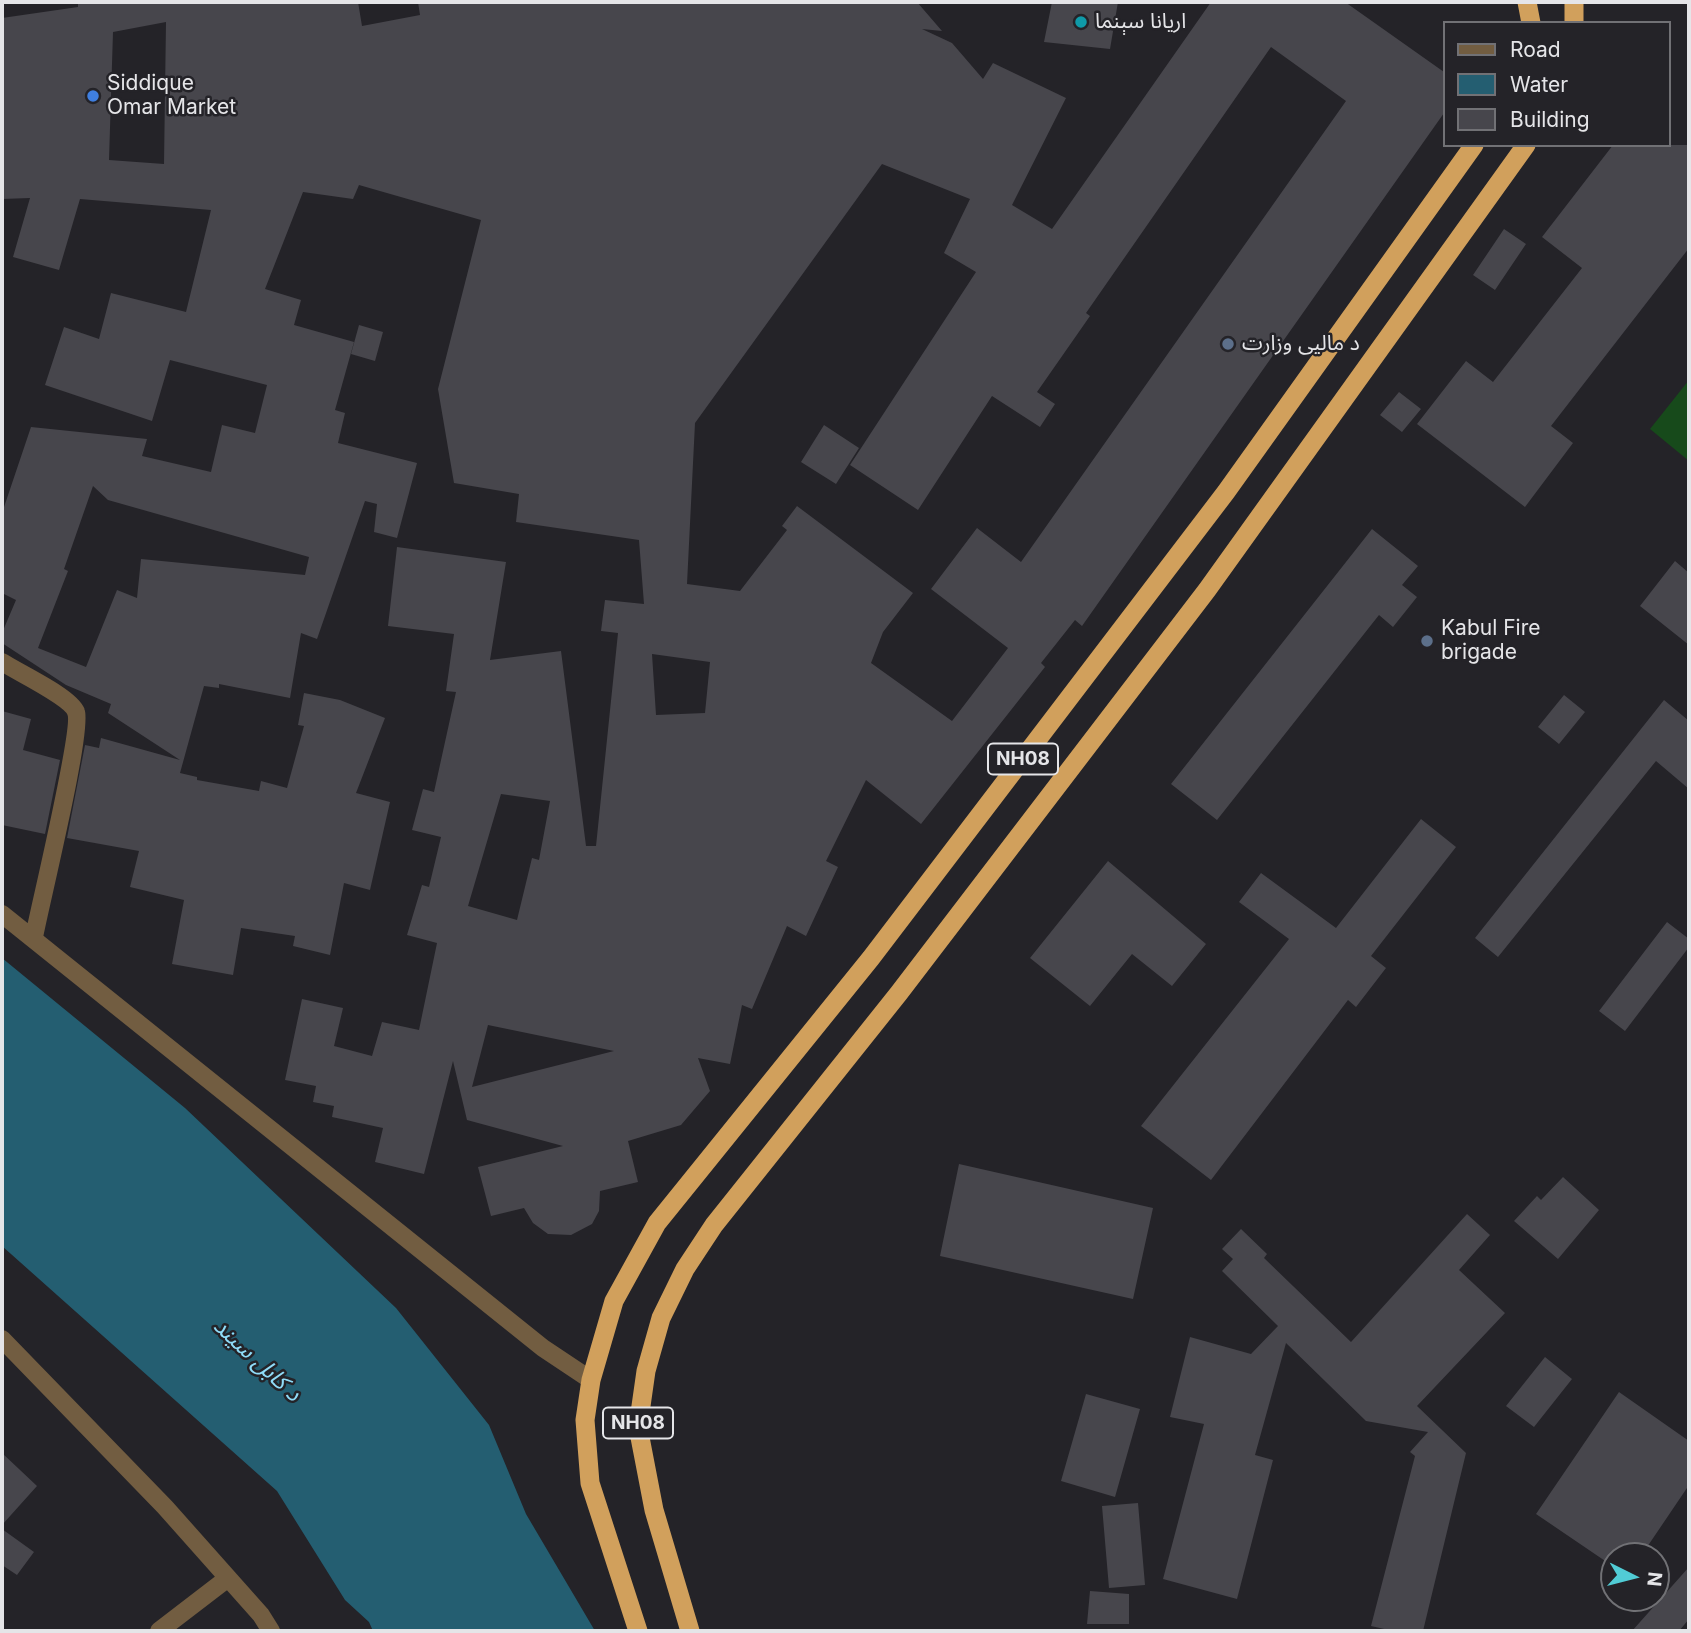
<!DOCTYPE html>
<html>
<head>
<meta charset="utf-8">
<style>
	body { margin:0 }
	#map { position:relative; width:1691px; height:1633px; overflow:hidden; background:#242328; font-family:Inter,sans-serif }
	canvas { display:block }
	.frame { position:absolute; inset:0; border:4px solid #e5e5e8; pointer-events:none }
	.legend { position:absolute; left:1443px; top:21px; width:228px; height:126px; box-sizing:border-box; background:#242328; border:2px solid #717175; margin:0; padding:9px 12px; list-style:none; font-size:21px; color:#e5e5e8 }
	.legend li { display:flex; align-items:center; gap:14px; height:35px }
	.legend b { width:35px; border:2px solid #717175 }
	.north { position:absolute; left:1600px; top:1542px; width:70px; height:70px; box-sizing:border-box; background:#242328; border:2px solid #717175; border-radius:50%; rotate:96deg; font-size:19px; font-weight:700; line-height:28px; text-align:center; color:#e5e5e8 }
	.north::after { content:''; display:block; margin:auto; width:24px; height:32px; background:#51ccd5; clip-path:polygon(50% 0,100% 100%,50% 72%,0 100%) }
</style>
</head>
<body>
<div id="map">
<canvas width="1691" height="1633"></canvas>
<div class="frame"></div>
<ul class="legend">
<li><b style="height:9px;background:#725d41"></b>Road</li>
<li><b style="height:19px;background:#245e71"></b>Water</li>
<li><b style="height:19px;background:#47464c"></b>Building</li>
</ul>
<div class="north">N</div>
</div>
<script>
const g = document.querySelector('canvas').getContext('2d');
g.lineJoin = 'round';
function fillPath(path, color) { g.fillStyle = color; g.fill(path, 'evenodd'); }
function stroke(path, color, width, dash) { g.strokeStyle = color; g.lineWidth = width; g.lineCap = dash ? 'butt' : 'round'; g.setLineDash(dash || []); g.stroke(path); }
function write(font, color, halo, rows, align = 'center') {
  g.font = font + ' Inter,"Noto Sans Arabic",sans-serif'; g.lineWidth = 5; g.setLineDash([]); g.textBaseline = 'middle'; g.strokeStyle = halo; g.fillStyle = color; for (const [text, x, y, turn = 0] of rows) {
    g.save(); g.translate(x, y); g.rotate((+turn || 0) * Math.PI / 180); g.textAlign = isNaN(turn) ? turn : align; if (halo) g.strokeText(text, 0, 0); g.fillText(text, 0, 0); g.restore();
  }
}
const green = new Path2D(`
	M 1689,380 L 1689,461 L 1650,429 Z`);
const water = new Path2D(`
	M 2,958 L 185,1108 L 396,1308 L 489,1425 L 526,1514 L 595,1631 L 373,1631 L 369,1622 L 345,1600 L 277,1491 L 2,1246 Z`);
const building = new Path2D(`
	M 78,2 L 358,2 L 362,26 L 420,15 L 418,2 L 917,2 L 942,31 L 922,29 L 952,43 L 983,79 L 993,63 L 1066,98 L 1012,205 L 1052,229 L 1211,2 L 1345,2 L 1444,72 L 1444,113 L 1082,626 L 1075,620 L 1041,663 L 1045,667 L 921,824 L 866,780 L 826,861 L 838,867 L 806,936 L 787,926 L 752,1009 L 742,1005 L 730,1064 L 698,1058 L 710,1091 L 681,1125 L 628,1141 L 638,1182 L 600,1191 L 599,1211 L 592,1224 L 571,1235 L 548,1234 L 533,1223 L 524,1208 L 491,1216 L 478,1167 L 563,1146 L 467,1120 L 453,1061 L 424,1174 L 375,1162 L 383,1128 L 332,1117 L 334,1106 L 313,1102 L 316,1086 L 285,1080 L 302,999 L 343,1008 L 334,1046 L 372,1056 L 382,1022 L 419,1030 L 437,943 L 407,935 L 422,885 L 429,887 L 441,837 L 412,830 L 423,789 L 434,792 L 456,692 L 446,691 L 454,634 L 388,626 L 397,547 L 506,562 L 490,660 L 561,651 L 586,846 L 596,846 L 618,633 L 601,631 L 605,600 L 644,604 L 639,540 L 516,522 L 519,494 L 454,483 L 438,389 L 481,220 L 359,185 L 353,199 L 303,192 L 265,289 L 301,300 L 294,325 L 354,342 L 335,410 L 345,413 L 338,443 L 417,463 L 397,538 L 374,532 L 377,504 L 365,501 L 317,639 L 301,633 L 290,698 L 219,684 L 219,688 L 204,686 L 180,773 L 197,777 L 197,780 L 259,791 L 261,781 L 287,788 L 304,726 L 298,725 L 304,693 L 340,700 L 385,718 L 356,793 L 390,802 L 370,890 L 344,883 L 330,955 L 293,946 L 295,936 L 241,928 L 233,975 L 172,964 L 184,900 L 130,887 L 139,851 L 67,838 L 85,745 L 99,748 L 101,738 L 180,760 L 108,713 L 111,704 L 66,685 L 2,643 L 2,633 L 16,600 L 2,593 L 2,513 L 31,427 L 147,439 L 142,456 L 211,472 L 222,425 L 255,433 L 267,385 L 170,360 L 152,421 L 45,385 L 64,327 L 99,339 L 111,293 L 186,312 L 211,210 L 80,199 L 59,270 L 13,257 L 30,198 L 2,199 L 2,18 L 78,7 ZM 166,22 L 164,164 L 109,160 L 113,32 ZM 1271,47 L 1346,101 L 1021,562 L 977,528 L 931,589 L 1008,648 L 952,721 L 871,663 L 883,632 L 913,593 L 797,506 L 782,526 L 787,530 L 740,591 L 687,584 L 695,423 L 882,164 L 970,199 L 944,253 L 976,272 L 850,465 L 918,510 L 992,396 L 1040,427 L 1055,404 L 1037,392 L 1090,316 L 1086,313 ZM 93,486 L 108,500 L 309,557 L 305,575 L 141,559 L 137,598 L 117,590 L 86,667 L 38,648 L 68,571 L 64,569 ZM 652,654 L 710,662 L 705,713 L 656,715 ZM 501,794 L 550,801 L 539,860 L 532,858 L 517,920 L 468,906 ZM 488,1025 L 614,1051 L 472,1087 Z
	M 1052,2 L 1118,2 L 1110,49 L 1044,42 Z
	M 1613,145 L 1689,145 L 1689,248 L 1551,426 L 1573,443 L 1525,507 L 1417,424 L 1466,361 L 1493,382 L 1582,268 L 1542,237 Z
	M 1504,229 L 1526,244 L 1495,290 L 1473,275 Z
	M 359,325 L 383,332 L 375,361 L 351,354 Z
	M 1399,392 L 1421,409 L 1402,432 L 1380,415 Z
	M 824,425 L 859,448 L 836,484 L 801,462 Z
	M 1372,529 L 1418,566 L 1402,585 L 1417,597 L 1393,627 L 1379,615 L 1217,820 L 1171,784 Z
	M 1675,561 L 1689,573 L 1689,645 L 1640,606 Z
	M 1564,695 L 1585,712 L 1559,744 L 1538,727 Z
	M 1664,700 L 1689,721 L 1689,789 L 1656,761 L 1498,957 L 1475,938 Z
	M 2,711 L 31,719 L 23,750 L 60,760 L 45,834 L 2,825 Z
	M 1421,819 L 1456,847 L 1371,956 L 1386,968 L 1356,1007 L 1348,1000 L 1211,1180 L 1141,1126 L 1289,939 L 1239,902 L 1261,873 L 1336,928 Z
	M 1108,861 L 1206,944 L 1172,986 L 1132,954 L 1090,1006 L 1030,958 Z
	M 1667,922 L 1689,939 L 1689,947 L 1625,1031 L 1599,1011 Z
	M 959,1164 L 1153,1208 L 1133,1299 L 940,1256 Z
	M 1563,1177 L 1599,1210 L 1558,1259 L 1514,1221 L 1537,1196 L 1541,1200 Z
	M 1467,1214 L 1490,1235 L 1459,1270 L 1505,1313 L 1417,1406 L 1466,1453 L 1423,1631 L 1393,1631 L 1371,1626 L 1415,1456 L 1410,1452 L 1428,1432 L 1366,1421 L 1286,1343 L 1255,1455 L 1273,1460 L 1237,1599 L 1163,1579 L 1204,1424 L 1170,1417 L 1190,1337 L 1251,1354 L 1278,1326 L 1222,1271 L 1233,1259 L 1222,1249 L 1241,1229 L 1267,1254 L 1264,1258 L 1351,1342 Z
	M 1545,1357 L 1572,1379 L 1534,1427 L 1506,1406 Z
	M 1619,1392 L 1689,1441 L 1689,1485 L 1641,1556 L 1614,1556 L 1614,1567 L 1536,1514 Z
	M 1086,1394 L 1140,1409 L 1115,1497 L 1061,1481 Z
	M 2,1453 L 37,1486 L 2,1525 Z
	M 1138,1503 L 1145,1585 L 1109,1588 L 1102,1506 Z
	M 2,1529 L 34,1552 L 17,1575 L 2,1565 Z
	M 1689,1567 L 1689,1619 L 1679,1631 L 1632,1631 Z
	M 1090,1591 L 1129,1594 L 1129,1624 L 1087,1624 Z`);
const minor = new Path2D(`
	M 2,662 C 17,672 71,697 76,712 C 83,730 40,905 34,937
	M 2,914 L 543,1348 L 591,1380
	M 2,1339 L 165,1507 L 261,1615 L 271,1631
	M 159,1631 L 228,1578`);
const trunk = new Path2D(`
	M 1527,2 L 1531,23
	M 1574,2 L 1574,23
	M 638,1631 L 590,1483 L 585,1420 L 591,1380 L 614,1301 L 657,1223 L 871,958 L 1226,492 L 1474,145
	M 690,1631 L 654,1510 L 638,1427 L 646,1371 L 661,1318 L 685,1269 L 714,1225 L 899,993 L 1207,590 L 1526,145`);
const markers = [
	[1081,22,7,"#0f9aa8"],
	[93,96,7,"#3f7fe0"],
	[1228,344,7,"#5c6f8a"],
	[1427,641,7,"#5c6f8a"]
];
const shields = [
	[1023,759,70],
	[638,1423,70]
];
const shieldNames = [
	["NH08",1023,759],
	["NH08",638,1423]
];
const poiNames = [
	["اريانا سېنما",1095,22],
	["Siddique",107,84],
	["Omar Market",107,108],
	["د مالیی وزارت",1242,344],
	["Kabul Fire",1441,629],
	["brigade",1441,653]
];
const waterNames = [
	["د کابل سيند",257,1360,43]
];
fillPath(green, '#174a1b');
fillPath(water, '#245e71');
fillPath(building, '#47464c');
stroke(minor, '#725d41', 18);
stroke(trunk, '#d1a05c', 19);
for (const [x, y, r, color] of markers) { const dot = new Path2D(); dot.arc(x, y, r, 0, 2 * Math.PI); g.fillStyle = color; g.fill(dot); stroke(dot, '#242328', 2.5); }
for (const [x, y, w] of shields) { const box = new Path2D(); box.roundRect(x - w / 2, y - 15.5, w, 31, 5); g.fillStyle = '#242328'; g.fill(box); stroke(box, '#e5e5e8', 2); }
write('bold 19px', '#e5e5e8', null, shieldNames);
write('21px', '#e5e5e8', '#242328', poiNames, 'left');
write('italic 23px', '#8fdcf8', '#242328', waterNames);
</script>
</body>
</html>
